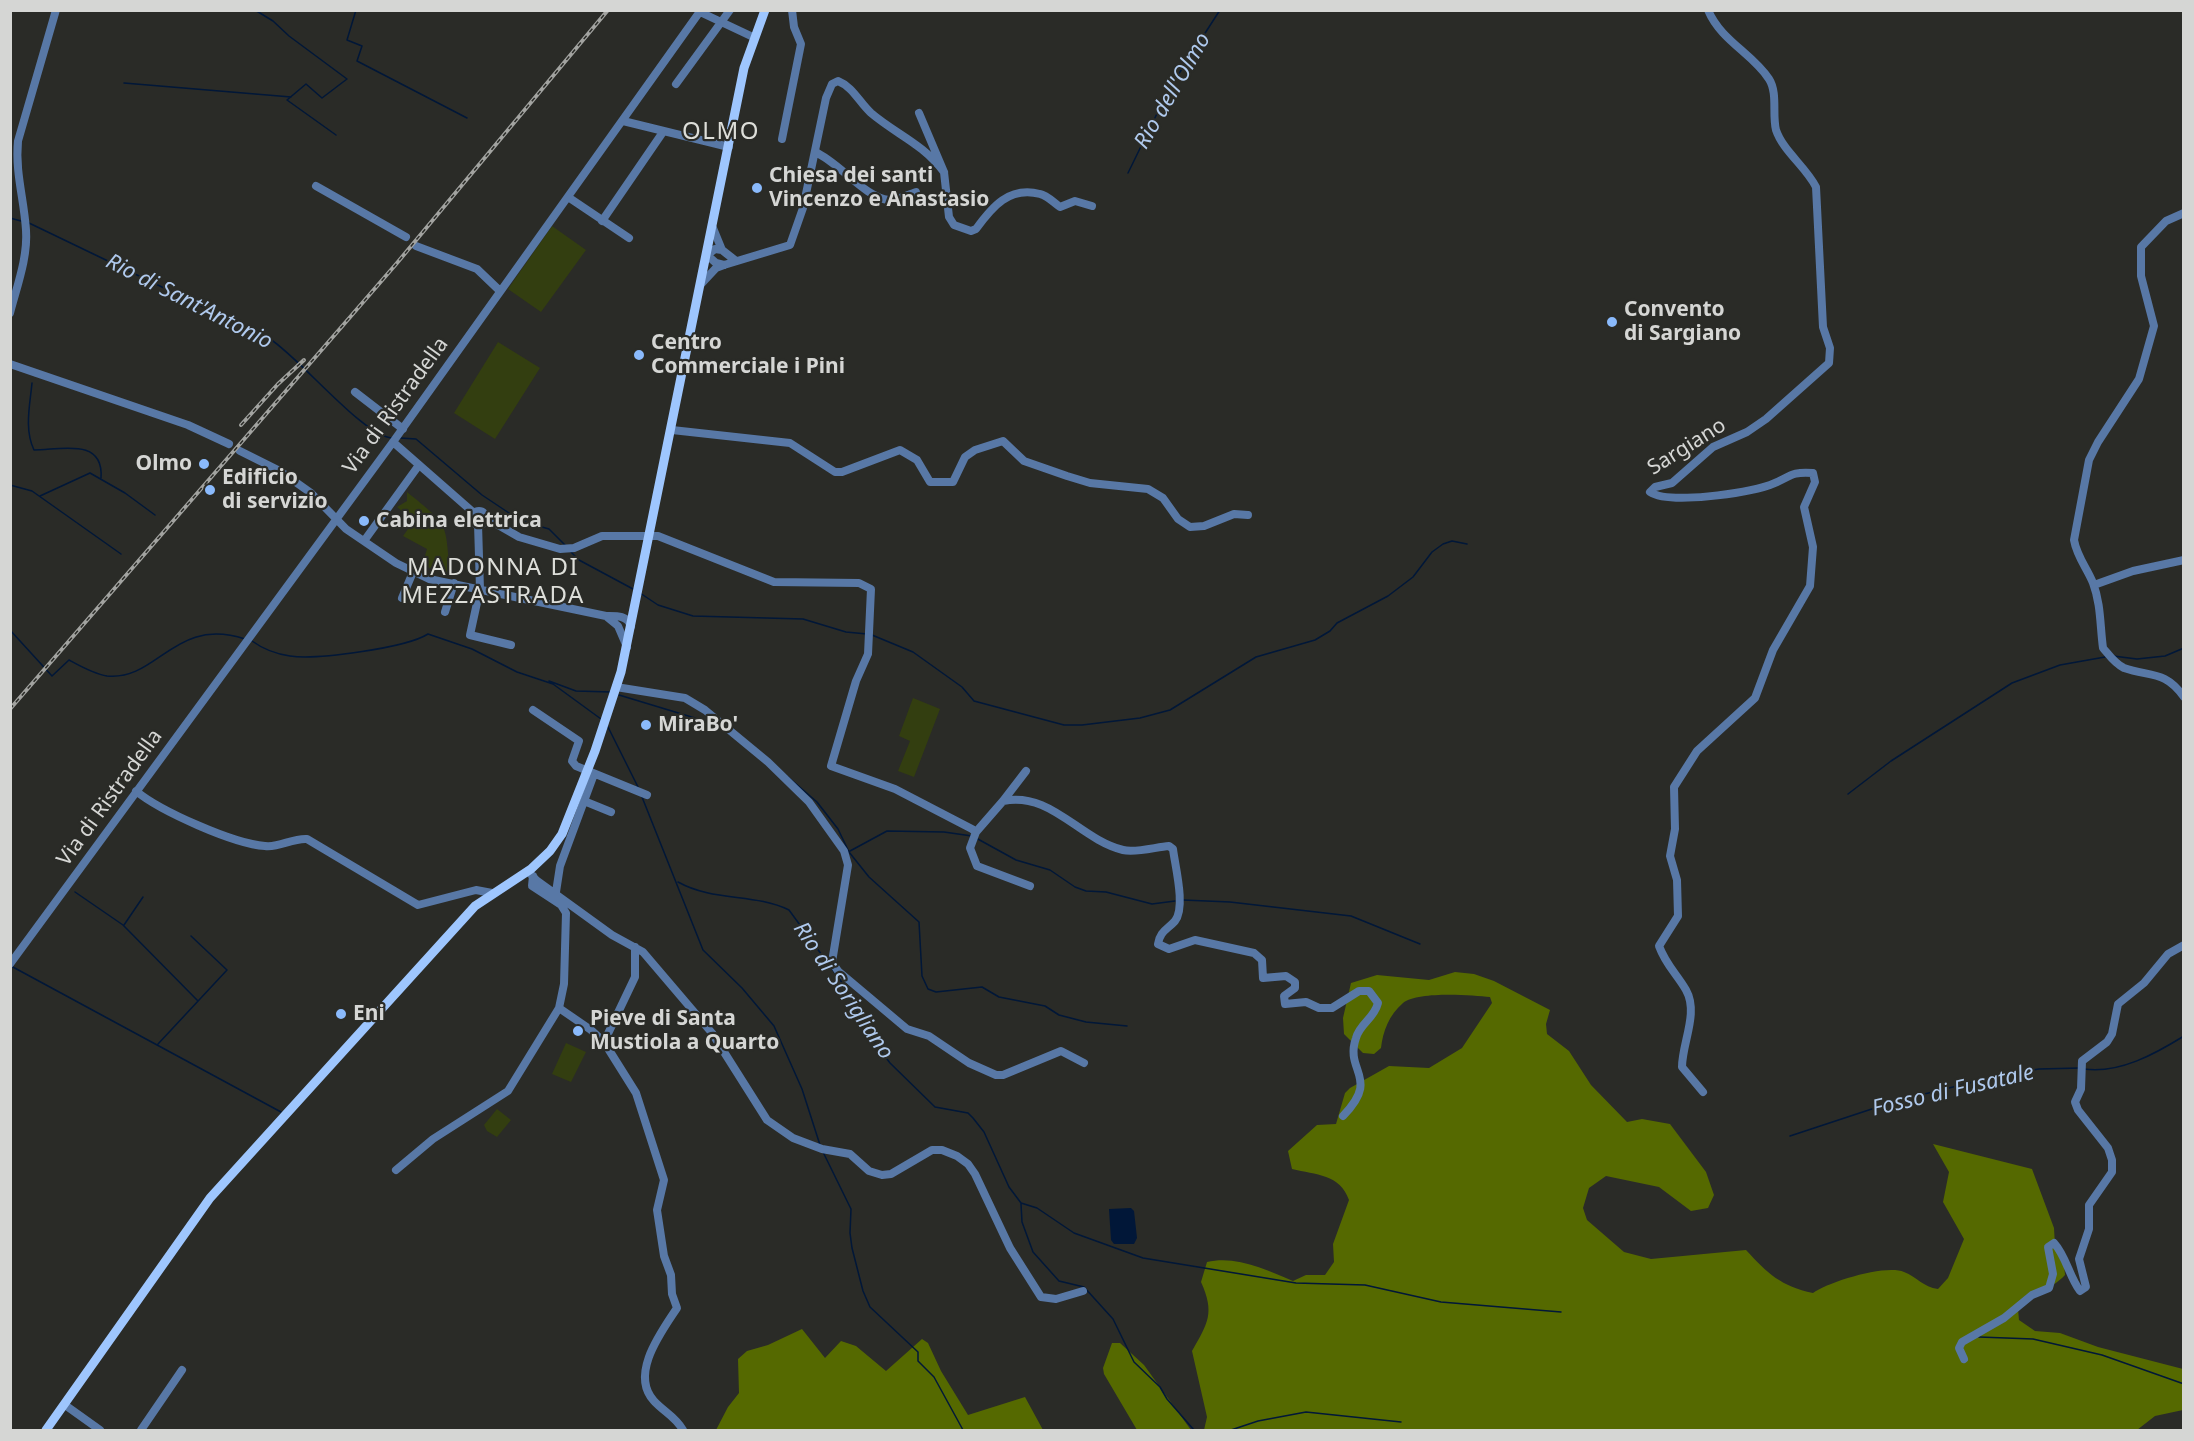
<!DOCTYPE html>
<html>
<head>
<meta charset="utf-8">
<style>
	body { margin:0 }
	#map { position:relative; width:2194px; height:1441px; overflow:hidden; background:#2a2b27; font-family:"Noto Sans",sans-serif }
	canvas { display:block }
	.frame { position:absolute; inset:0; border:12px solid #d5d6d4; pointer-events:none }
</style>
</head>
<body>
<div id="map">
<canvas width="2194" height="1441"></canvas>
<div class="frame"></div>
</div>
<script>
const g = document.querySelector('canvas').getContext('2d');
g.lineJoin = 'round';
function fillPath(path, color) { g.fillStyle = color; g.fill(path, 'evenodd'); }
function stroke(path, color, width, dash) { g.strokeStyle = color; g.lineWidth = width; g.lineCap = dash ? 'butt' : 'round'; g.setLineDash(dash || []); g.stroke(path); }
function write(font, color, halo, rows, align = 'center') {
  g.font = font + ' "Noto Sans",sans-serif'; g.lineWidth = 4.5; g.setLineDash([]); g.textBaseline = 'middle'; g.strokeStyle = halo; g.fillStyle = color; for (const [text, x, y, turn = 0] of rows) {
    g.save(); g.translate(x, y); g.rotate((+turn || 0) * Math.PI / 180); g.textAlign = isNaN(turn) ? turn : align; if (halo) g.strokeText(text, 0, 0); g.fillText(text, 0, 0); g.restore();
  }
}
const green = new Path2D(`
	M 552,226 L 586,250 L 541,312 L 508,289 Z
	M 498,342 L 540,368 L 495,439 L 454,413 Z
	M 407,492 C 450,527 445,521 450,574 L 440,571 L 435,565 L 430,568 L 422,566 L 427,549 L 403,536 L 414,521 L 397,507 L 407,501 Z
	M 913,698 L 940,709 L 914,777 L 898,771 L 910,741 L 899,736 Z
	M 566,1043 L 586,1052 L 571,1082 L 552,1074 Z
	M 497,1109 L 511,1120 L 497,1137 L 487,1131 L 484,1125 Z`);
const forest = new Path2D(`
	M 1455,972 L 1474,974 L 1494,981 L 1550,1010 L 1546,1024 L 1547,1034 L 1569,1051 L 1591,1085 L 1627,1122 L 1642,1119 L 1670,1124 L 1706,1172 L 1714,1195 L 1708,1208 L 1691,1211 L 1659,1187 L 1606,1176 L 1589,1188 L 1583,1208 L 1587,1220 L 1624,1252 L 1651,1259 L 1746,1250 C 1768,1274 1781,1286 1813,1293 C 1828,1282 1886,1264 1904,1272 C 1917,1277 1923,1287 1938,1289 L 1948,1278 L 1964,1239 L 1943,1202 L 1949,1172 L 1933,1144 L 2032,1169 L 2054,1228 L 2055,1246 L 2064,1264 L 2065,1275 C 2051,1290 2034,1292 2018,1309 L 2019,1320 L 2035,1331 L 2060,1333 L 2098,1347 L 2183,1369 L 2183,1410 L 2155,1416 L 2137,1430 L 1204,1430 L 1207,1417 L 1192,1351 C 1208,1323 1215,1313 1201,1282 L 1207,1262 C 1236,1255 1267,1270 1293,1281 L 1306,1275 L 1325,1275 L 1334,1262 L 1333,1244 L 1349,1200 C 1340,1174 1316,1175 1292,1169 L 1288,1151 L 1317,1125 L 1336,1124 L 1345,1093 L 1350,1088 L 1389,1066 L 1429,1068 L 1462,1048 L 1492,1003 L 1490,997 C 1471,995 1418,991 1403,1003 C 1389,1015 1383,1031 1381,1048 L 1374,1054 L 1363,1053 L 1344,1034 L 1343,1018 L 1351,983 L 1377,975 L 1429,980 Z
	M 802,1329 L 825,1358 L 841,1341 L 856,1346 L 886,1371 L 922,1339 L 928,1343 L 941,1371 L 968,1415 L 1025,1397 L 1043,1430 L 716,1430 L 728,1407 L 739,1393 L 738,1359 L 747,1351 L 768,1345 Z
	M 1112,1343 L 1120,1343 L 1144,1365 L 1191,1430 L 1137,1430 L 1104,1374 L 1103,1368 Z`);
const water = new Path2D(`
	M 1131,1208 L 1134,1211 L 1137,1238 L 1134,1244 L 1114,1244 L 1111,1240 L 1109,1209 Z`);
const stream = new Path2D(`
	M 255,10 L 273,21 L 289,36 L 347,79 L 322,98 L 306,84 L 287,100 L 336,135
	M 356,10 L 347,40 L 362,46 L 357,61 L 467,118
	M 124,83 L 291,97
	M 1128,173 L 1169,89 L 1220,10
	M 10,218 L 21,221
	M 29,223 L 270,339 C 300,358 364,437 392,438
	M 32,383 C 30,405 24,429 34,450 C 60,450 104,437 101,478
	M 400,438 L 416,439 L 482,495 L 521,521 L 549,529 L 566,546
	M 10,485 L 32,491 L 121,554
	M 40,496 L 90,473 L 125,493 L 155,515
	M 571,552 L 579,560 L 633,589
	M 640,593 L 658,605 L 693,616 L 803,619 L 846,632 L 867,634
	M 10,630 L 52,676 L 69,660 C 80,666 94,674 107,676 C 158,681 174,616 245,639
	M 872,635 L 913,652 L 962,687 L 974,701 L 1064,725 L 1082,725 L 1140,718 L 1170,710 L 1256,657 L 1315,640 L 1330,631 L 1337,623 L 1388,596 L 1413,577 L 1432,552 L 1443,544 L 1452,541 L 1467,544
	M 252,641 C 263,649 276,654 290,656 C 316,660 406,648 428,634 L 472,649 L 517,672 L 553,684 L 601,719
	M 2113,656 L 2137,659 L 2165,656 L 2184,648
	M 549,681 L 576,691 L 611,692
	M 619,695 L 718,725
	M 608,727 L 638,787
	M 788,777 L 817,802 L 838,829 L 849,852 L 869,877 L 919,922 L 922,976 L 928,989 L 936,992 L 982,987 L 999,997 L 1045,1006 L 1059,1015 L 1086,1022 L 1127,1026
	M 1848,794 L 1891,761 L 2012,683 L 2060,665 L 2105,657
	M 642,797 L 703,950 L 742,988 L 774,1026 L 802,1089 L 820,1145
	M 976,838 L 1016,860 L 1050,870 L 1075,887 L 1086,891 L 1106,892 L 1152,904 L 1175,901
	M 850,851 L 887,831 L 944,832 L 972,836
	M 678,882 C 714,902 754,893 789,910 L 846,988 L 868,1034 L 890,1063 L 935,1107 L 968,1113 L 973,1118 L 984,1132 L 1009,1187 L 1021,1203
	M 75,892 L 123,925 L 198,1001
	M 1183,900 L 1230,902 L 1351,916 L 1420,944
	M 124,925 L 143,897
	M 11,966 L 281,1112
	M 158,1044 L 227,970 L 191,936
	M 2084,1069 C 2119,1074 2155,1054 2184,1036
	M 1790,1136 L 1896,1101 L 2006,1074 L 2039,1069 L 2080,1068
	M 823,1152 L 851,1209 L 850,1233 L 852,1248 L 863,1291 L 870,1307 L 918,1352 L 918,1361 L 934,1377 L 963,1430
	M 1021,1203 L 1037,1208 L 1074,1233 L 1143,1258 L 1296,1283 L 1365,1285 L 1441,1302 L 1561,1312
	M 1021,1204 L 1022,1222 L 1033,1252 L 1059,1281 L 1084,1287 L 1113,1319 L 1134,1362 L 1160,1387 L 1167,1399 L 1194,1430
	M 1979,1337 L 2033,1339 L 2102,1355 L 2184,1384
	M 1231,1430 L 1258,1421 L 1306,1412 L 1401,1422`);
const minor = new Path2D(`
	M 700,12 L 753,37
	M 676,84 L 730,10
	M 919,113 L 944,172 L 949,217 L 954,225 L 971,231 L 976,229 C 992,207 1009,186 1040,194 C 1047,195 1054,203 1060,207 L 1075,201 L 1092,206
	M 623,121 L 729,147
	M 782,139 L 801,44 L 794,27 L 792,10
	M 815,152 C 839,162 865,198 889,200 C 897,201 909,194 916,192
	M 316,186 L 406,237
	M 568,197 L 629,238
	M 2184,213 L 2166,221 L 2141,247 L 2141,276 L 2154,326 L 2139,379 L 2098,442 L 2089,460 L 2074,540 C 2077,557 2087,568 2093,583 C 2101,604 2100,626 2103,648 C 2109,655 2115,664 2124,668 C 2150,677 2165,670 2184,697
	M 602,221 L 663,132
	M 713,228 L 722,250 L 736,261
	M 416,246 L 477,269 L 500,291
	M 722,250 L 715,249 L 707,255 L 716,263 L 724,265
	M 702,283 L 716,268 L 724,265 L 790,245 L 803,208 L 826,98 L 832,84 L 838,81 C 853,87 859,102 871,113 C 897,135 922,143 944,172
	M 10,313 C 17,286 28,257 26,230 C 24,199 15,172 18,141 L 56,10
	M 10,364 L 188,425 L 229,444
	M 355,392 L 403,429
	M 672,430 L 790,443 L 835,472 L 842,472 L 900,450 L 917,460 L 930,482 L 953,482 L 965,457 L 975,450 L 1003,441 L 1024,461 L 1067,476 L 1090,483 L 1148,489 L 1163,498 L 1178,519 L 1190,527 L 1204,526 L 1234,514 L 1248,515
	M 393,442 L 474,513
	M 240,451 L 280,471 L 311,493 L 346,529 L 396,563 L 429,579 L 606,616 C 616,616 627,615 631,626
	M472 518a7 7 0 1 1 14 0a7 7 0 1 1-14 0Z
	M 486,518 L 519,537 L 560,549 L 574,548 L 602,536 L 658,536 L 774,582 L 859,583 L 871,589 L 868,654 L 856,681 L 831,766 L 895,789 L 972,829 L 976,832 L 970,848 L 977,866 L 1030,886
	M 478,524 L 480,589 L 470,635 L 511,645
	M 364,541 L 419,465
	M 2094,585 L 2133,571 L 2184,560
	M 402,598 L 413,572
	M 445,612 L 454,583
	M 607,617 L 618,626 L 627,647
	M 616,687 L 685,698 L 705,710 L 768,762 L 809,802 L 844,851 L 848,865 L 832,962 L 838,971 L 907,1029 L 929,1036 L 969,1063 L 996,1075 L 1003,1075 L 1061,1051 L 1084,1063
	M 533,710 L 579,741 L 572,761 L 576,766 L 647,795
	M 136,791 C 160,811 234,844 265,846 C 279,848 292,838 307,839 L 418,905 L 476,890 L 492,893
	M 584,801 L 611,812
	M 1003,801 L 1026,771
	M 976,832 L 1003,801 C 1051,791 1079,839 1123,850 C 1136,853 1156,847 1169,846 L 1173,849 C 1175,866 1186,907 1175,921 C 1167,930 1160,931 1158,944 L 1169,949 L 1195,940 L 1254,953 L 1262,960 L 1263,978 L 1286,976 L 1295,982 L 1295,988 L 1284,996 L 1285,1004 L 1306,1002 L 1319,1008 L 1332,1008 L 1359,991 L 1369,991 L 1378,1003 C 1374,1019 1360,1023 1356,1038 C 1344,1072 1381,1077 1343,1116
	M 528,871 L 536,880 L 612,935 L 643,952 L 712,1033 L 767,1120 L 793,1138 L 822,1149 L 850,1154 L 869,1171 L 882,1175 L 891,1174 L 932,1150 L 942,1150 L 957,1156 L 968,1164 L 975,1174 L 1010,1248 L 1041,1297 L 1056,1299 L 1083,1291
	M 533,876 L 532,886 L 561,905 L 566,913 L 564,984 L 559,1008 L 591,1030 L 604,1042
	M 556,892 L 560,866 L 594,774
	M 635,947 L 635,977 L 604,1042 L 636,1093 L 664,1180 L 657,1210 L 664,1256 L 671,1275 L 672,1294 L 677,1308 C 662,1331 629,1374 654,1401 C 664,1412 675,1416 683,1430
	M 10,964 L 393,442 L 701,10
	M 1703,1092 L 1682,1067 C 1682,1043 1699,1013 1686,990 C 1676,973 1666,965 1659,946 L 1678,916 L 1677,880 L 1670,856 L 1675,829 L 1674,787 L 1697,751 L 1755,698 L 1773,650 L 1810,586 L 1813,547 L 1804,507 L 1815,482 L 1813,473 C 1789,471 1790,478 1770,485 C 1746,493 1669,505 1650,492 L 1655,487 L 1672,483 L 1713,447 L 1747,432 L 1766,419 L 1829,363 L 1830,348 L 1823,327 L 1816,187 C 1806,167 1783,151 1776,130 C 1772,115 1778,93 1769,79 C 1752,53 1721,41 1708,10
	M 396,1170 L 433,1139 L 508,1091 L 559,1008
	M 1964,1359 L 1959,1348 L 1962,1342 L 2004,1318 L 2032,1295 L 2049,1288 L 2053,1274 L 2048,1247 L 2054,1243 C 2066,1256 2069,1276 2080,1291 L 2086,1287 L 2079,1259 L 2089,1229 L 2089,1205 L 2112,1172 L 2112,1160 L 2108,1148 L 2078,1110 L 2075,1102 L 2081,1089 L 2082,1061 L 2107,1042 L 2112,1034 L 2118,1004 L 2144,983 L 2168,954 L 2184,945
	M 65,1405 L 100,1430
	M 141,1430 L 182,1370`);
const major = new Path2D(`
	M 46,1430 L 210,1198 L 475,906 L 531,869 L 550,851 L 562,834 L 595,751 L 621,672 L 744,68 L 765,10`);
const rail = new Path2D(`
	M 241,425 L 278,384 L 304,360
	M 10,709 L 397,263 L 608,10`);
const markers = [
	[757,188,6,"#8abafc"],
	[1612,322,6,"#8abafc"],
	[639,355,6,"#8abafc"],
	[204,464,6,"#8abafc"],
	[210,490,6,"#8abafc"],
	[364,521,6,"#8abafc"],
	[646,725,6,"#8abafc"],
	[341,1014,6,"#8abafc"],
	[578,1031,6,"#8abafc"]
];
const poiNames = [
	["Chiesa dei santi",769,176],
	["Vincenzo e Anastasio",769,200],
	["Convento",1624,310],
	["di Sargiano",1624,334],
	["Centro",651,343],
	["Commerciale i Pini",651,367],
	["Olmo",192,464,"right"],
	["Edificio",222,478],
	["di servizio",222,502],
	["Cabina elettrica",376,521],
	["MiraBo'",658,725],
	["Eni",353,1014],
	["Pieve di Santa",590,1019],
	["Mustiola a Quarto",590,1043]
];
const streetNames = [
	["Via di Ristradella",396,406,-54],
	["Sargiano",1687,447,-32],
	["Via di Ristradella",110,798,-54]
];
const waterNames = [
	["Rio dell'Olmo",1173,91,-60],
	["Rio di Sant'Antonio",189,302,27],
	["Rio di Sorigliano",843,991,56],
	["Fosso di Fusatale",1953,1091,-13]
];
const quarterNames = [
	["OLMO",721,132],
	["MADONNA DI",493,568],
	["MEZZASTRADA",493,596]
];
fillPath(green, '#333e10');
fillPath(forest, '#556900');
fillPath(water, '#011738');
stroke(stream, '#011738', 1.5);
stroke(minor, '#5878a6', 8);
stroke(major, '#9ec6fe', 9);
stroke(rail, '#a2a3a0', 4);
stroke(rail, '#2a2b27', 1.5, [4.5]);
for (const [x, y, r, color] of markers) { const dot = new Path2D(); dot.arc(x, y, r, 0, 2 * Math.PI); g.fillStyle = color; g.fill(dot); stroke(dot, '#2a2b27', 2); }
write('bold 21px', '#d5d6d4', '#2a2b27', poiNames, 'left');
write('21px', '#d5d6d4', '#2a2b27', streetNames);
write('italic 22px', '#afc9ed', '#2a2b27', waterNames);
g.letterSpacing = '1.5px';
write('24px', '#ddded9', '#2a2b27', quarterNames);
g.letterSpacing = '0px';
</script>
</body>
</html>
